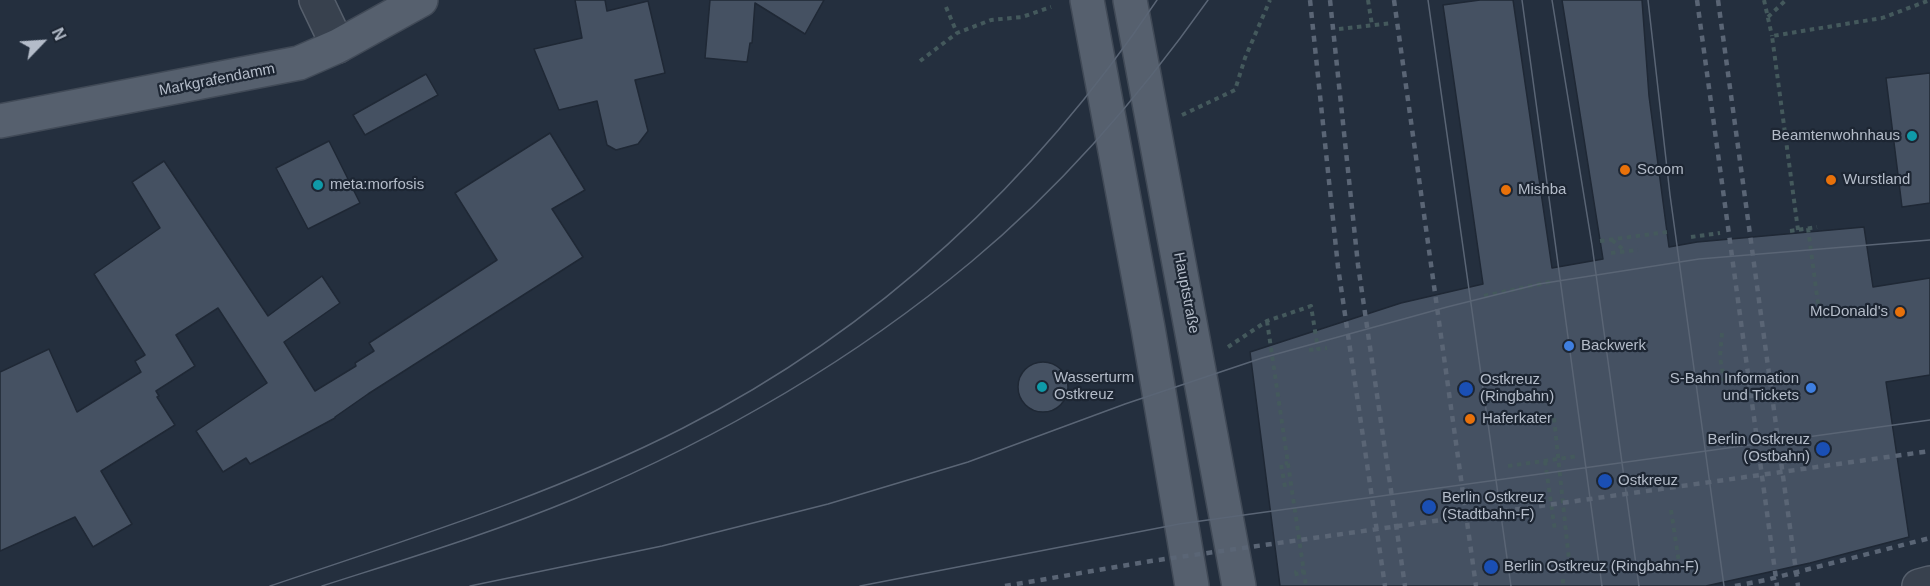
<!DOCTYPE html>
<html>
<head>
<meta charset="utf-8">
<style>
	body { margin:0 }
	#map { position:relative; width:1930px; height:586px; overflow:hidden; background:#242f3e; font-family:Arial,sans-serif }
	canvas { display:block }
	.north { position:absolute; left:12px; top:12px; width:60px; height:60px; -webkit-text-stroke:4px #1d2633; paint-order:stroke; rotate:65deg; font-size:16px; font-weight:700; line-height:24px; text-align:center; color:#b4bcc9 }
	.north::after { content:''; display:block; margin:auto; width:21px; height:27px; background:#b4bcc9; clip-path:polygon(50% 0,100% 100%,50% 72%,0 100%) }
</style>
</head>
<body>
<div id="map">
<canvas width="1930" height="586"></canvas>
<div class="north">N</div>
</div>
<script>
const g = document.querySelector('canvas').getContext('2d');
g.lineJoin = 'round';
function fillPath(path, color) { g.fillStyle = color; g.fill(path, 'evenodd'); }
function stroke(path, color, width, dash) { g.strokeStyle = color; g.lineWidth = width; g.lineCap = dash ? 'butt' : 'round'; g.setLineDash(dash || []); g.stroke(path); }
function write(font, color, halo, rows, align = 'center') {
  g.font = font + ' Arial,sans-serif'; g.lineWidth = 4.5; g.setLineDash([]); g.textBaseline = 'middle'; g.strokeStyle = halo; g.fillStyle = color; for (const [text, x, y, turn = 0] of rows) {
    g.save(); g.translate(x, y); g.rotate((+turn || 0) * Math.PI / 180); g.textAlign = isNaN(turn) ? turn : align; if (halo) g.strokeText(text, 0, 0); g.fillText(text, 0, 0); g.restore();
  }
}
const building = new Path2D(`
	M 575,0 L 605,0 L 607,11 L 648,1 L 665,73 L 635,80 L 648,131 L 638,144 L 616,150 L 607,145 L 597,101 L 559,110 L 534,49 L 582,38 Z
	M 710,0 L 824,0 L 805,34 L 755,3 L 752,43 L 750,43 L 747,62 L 705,58 Z
	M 1480,0 L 1513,0 L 1552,268 L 1603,259 L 1562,0 L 1642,0 L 1649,96 L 1669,247 L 1697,242 L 1864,227 L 1873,287 L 1930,278 L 1930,375 L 1886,382 L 1909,537 L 1810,563 L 1706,586 L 1280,586 L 1250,352 L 1401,303 L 1483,284 L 1443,5 Z
	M 1930,73 L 1930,203 L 1902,207 L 1886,78 Z
	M 426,74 L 438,95 L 365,135 L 353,115 Z
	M 550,133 L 585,190 L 552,209 L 583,257 L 368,394 L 335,417 L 335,418 L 250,464 L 246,458 L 223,472 L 196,431 L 267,383 L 218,308 L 176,335 L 195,366 L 156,391 L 159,396 L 157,397 L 175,425 L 101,471 L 132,524 L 93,547 L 75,517 L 0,551 L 0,372 L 49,349 L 77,412 L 141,372 L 135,361 L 145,355 L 94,274 L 160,228 L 132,182 L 164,161 L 268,316 L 322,276 L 340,303 L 284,342 L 315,391 L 356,366 L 355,363 L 374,351 L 369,343 L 497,260 L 455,193 Z
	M 329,141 L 360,203 L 308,229 L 276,168 Z
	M1018 387a25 25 0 1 1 50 0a25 25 0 1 1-50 0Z`);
const path = new Path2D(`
	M 1368,0 L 1372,25
	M 1764,0 L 1772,36
	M 946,7 L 957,33
	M 1768,17 L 1786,0
	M 1339,29 L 1392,23
	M 920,61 L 957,33 L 991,20 L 1022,17 L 1051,7
	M 1182,115 L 1235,90 L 1245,58 L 1270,0
	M 1808,228 L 1820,319
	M 1798,230 L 1772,36 L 1882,18 L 1930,0
	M 1790,231 L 1817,227
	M 1691,237 L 1720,233
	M 1612,240 L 1625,251
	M 1600,241 L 1667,232
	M 1611,253 L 1638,250
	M 1484,296 L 1554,281
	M 1267,321 L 1306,586
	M 1722,333 L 1720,357 L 1724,381
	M 1228,347 L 1267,321 L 1311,306 L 1318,349 L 1327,348
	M 1309,350 L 1318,349
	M 1554,418 L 1570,570
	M 1545,461 L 1555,531
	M 1508,466 L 1579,456
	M 1285,487 L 1281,464 L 1288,463
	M 1671,510 L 1679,563
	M 1297,576 L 1296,572 L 1304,571
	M 1563,579 L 1563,586`);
const minor = new Path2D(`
	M 316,0 L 338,46
	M 1919,586 L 1930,583`);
const major = new Path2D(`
	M 1087,0 L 1148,328 L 1192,586
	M 1130,0 L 1239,586
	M 0,121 L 299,63 L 338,46 L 421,0`);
const tram = new Path2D(`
	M 1428,0 L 1511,586
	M 1522,0 L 1602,586
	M 1552,0 L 1592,245 L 1639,586
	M 1648,0 L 1670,195 L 1724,586
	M 270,586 C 409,539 552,495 683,428 C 878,329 1036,180 1157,0
	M 322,586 C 406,559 492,533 574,499 C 717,439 852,361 971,262 C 1061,187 1140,96 1208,0
	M 470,586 L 662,546 L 828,504 L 968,462 L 1125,404 L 1262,358 L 1447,307 L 1539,284 L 1699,259 L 1930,240
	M 860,586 L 1179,524 L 1930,420`);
const rail = new Path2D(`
	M 1310,0 L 1338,267 L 1385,586
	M 1330,0 L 1358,265 L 1405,586
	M 1394,0 L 1476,586
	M 1697,0 L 1777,586
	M 1718,0 L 1798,586
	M 1005,586 L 1151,561 L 1930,451
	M 1735,586 L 1766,580 L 1930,538`);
const markers = [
	[1912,136,6,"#0f9aa8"],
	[1625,170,6,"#e8710a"],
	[1831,180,6,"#e8710a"],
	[318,185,6,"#0f9aa8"],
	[1506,190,6,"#e8710a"],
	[1900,312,6,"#e8710a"],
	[1569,346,6,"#3f7fe0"],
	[1042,387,6,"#0f9aa8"],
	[1811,388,6,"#3f7fe0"],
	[1466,389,8,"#1a4fb4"],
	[1470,419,6,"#e8710a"],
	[1823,449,8,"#1a4fb4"],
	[1605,481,8,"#1a4fb4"],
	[1429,507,8,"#1a4fb4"],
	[1491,567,8,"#1a4fb4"]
];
const streetNames = [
	["Markgrafendamm",217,80,-11],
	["Hauptstraße",1186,293,79]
];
const poiNames = [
	["Beamtenwohnhaus",1900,136,"right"],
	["Scoom",1637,170],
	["Wurstland",1843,180],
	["meta:morfosis",330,185],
	["Mishba",1518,190],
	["McDonald's",1888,312,"right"],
	["Backwerk",1581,346],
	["Wasserturm",1054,378],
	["Ostkreuz",1054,395],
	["S-Bahn Information",1799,379,"right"],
	["und Tickets",1799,396,"right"],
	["Ostkreuz",1480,380],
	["(Ringbahn)",1480,397],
	["Haferkater",1482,419],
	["Berlin Ostkreuz",1810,440,"right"],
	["(Ostbahn)",1810,457,"right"],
	["Ostkreuz",1618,481],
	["Berlin Ostkreuz",1442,498],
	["(Stadtbahn-F)",1442,515],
	["Berlin Ostkreuz (Ringbahn-F)",1504,567]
];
fillPath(building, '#455162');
stroke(building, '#1f2835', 1.5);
stroke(minor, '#565f6c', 36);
stroke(major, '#414a57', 36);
stroke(path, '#44595c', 4, [4.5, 4.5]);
stroke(minor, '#38414e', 33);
stroke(major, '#56606e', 33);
stroke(tram, '#5a6575', 1.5);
stroke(rail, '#5a6575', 4.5, [6, 6]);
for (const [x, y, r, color] of markers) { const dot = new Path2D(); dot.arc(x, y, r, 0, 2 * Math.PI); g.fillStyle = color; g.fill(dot); stroke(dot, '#1d2633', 2); }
write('15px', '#b4bcc9', '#1d2633', streetNames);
write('15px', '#b4bcc9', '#1d2633', poiNames, 'left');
</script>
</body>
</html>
